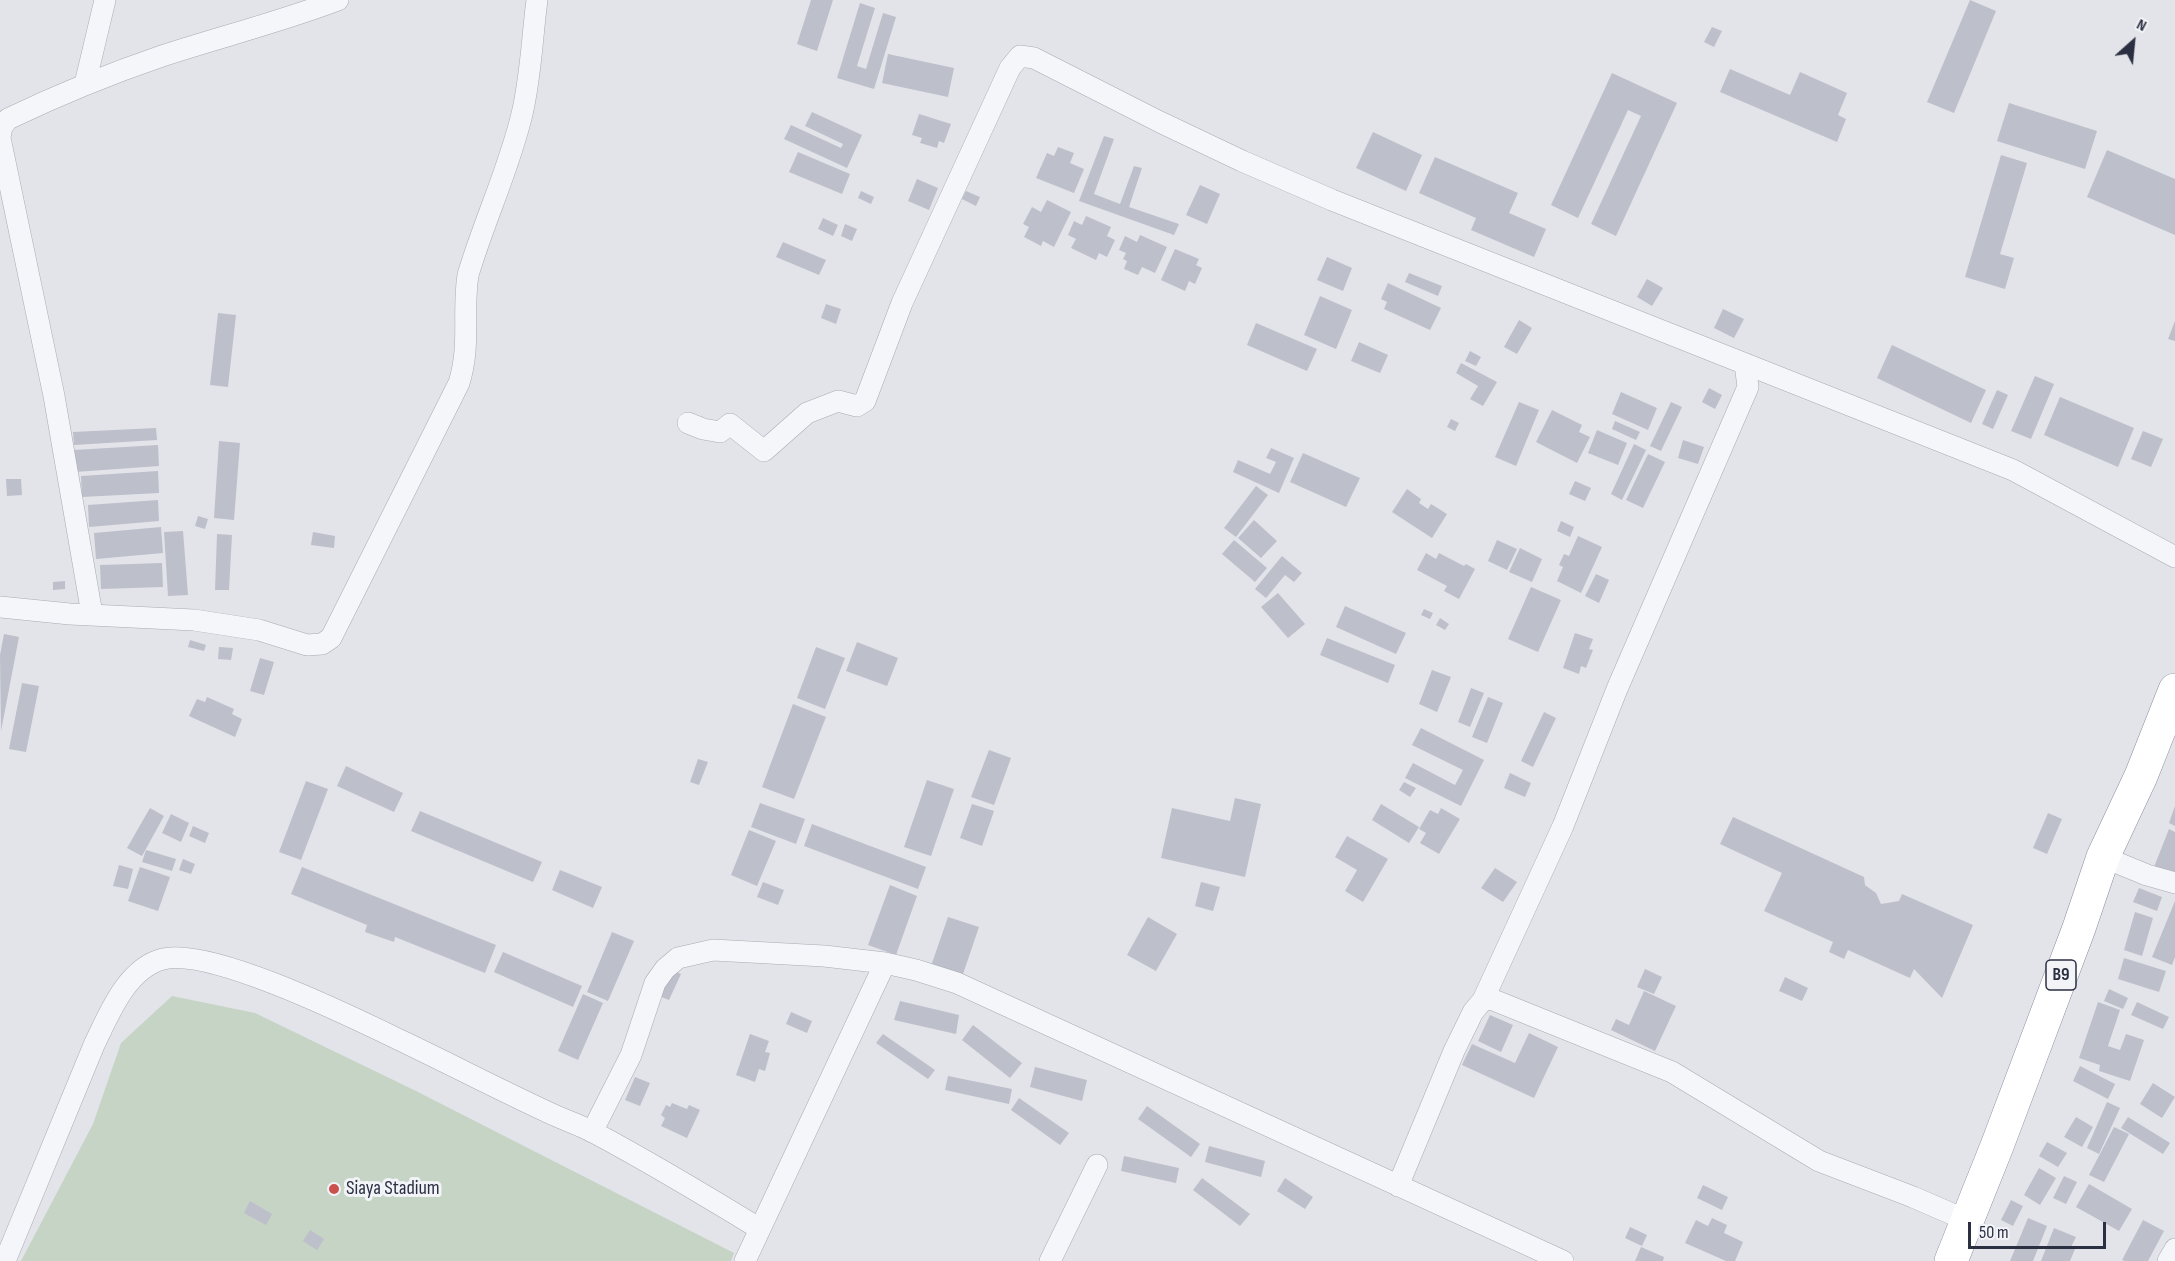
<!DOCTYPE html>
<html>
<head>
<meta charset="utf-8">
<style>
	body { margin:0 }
	#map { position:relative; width:2175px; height:1261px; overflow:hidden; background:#e3e4ea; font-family:"Sofia Sans Condensed",sans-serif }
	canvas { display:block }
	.north { position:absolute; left:2103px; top:12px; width:60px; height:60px; -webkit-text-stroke:4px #f2f4f8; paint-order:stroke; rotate:27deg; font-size:16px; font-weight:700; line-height:24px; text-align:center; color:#2b2f42 }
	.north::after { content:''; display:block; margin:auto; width:21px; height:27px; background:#2b2f42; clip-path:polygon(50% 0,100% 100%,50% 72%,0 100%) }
	.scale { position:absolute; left:1968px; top:1222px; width:138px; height:27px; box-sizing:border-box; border:3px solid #2b2f42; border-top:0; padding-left:8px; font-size:18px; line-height:21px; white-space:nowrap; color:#2b2f42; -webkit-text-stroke:4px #f2f4f8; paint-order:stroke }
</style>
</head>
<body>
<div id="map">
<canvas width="2175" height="1261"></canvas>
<div class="north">N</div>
<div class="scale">50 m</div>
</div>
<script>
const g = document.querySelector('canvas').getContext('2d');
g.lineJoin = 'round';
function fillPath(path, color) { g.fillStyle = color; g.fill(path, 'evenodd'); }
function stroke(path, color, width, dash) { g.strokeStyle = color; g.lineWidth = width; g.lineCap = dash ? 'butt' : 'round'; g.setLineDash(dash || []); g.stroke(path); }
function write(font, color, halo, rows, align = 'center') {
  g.font = font + ' "Sofia Sans Condensed",sans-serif'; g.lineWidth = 6; g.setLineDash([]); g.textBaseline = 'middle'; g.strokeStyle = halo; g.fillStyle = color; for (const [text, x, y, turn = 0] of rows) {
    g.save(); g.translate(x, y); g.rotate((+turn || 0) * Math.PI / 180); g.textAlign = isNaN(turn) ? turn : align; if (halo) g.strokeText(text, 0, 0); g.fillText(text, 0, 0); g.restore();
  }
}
const green = new Path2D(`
	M 172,996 L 255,1013 L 416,1091 L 734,1253 L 731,1261 L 21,1261 L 93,1124 L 121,1043 Z`);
const building = new Path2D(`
	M 811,0 L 833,0 L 817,51 L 797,44 Z
	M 1970,0 L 1996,11 L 1954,113 L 1927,102 Z
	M 860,3 L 875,8 L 857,66 L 866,69 L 883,13 L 896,17 L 874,89 L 837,78 Z
	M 1712,27 L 1722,31 L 1714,47 L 1704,42 Z
	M 888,54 L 954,68 L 948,97 L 882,83 Z
	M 1730,69 L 1790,95 L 1800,72 L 1847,93 L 1838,115 L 1846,119 L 1837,142 L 1720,92 Z
	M 1612,73 L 1677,103 L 1616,236 L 1591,224 L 1641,116 L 1628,110 L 1578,218 L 1551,205 Z
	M 2009,103 L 2097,131 L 2085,169 L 1997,141 Z
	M 812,112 L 862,135 L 847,168 L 784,139 L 791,125 L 841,148 L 843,144 L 805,126 Z
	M 919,114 L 951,124 L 944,143 L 939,141 L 937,148 L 920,143 L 922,138 L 912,135 Z
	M 1373,132 L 1422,155 L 1406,191 L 1356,168 Z
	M 1104,136 L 1114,139 L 1094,194 L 1120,204 L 1134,166 L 1142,168 L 1129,207 L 1179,224 L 1174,235 L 1079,201 Z
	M 1058,147 L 1074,153 L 1070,163 L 1084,169 L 1074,193 L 1036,178 L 1047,153 L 1054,156 Z
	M 2107,150 L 2175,179 L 2175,235 L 2087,197 Z
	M 798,152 L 850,174 L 842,194 L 789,172 Z
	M 2001,155 L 2027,163 L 2000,254 L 2014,258 L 2005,289 L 1965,277 Z
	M 1435,157 L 1518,193 L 1509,213 L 1546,229 L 1534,257 L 1471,230 L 1476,218 L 1419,193 Z
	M 917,179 L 938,188 L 929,210 L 908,201 Z
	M 1200,185 L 1220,194 L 1207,224 L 1186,215 Z
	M 861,191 L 874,197 L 871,204 L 858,198 Z
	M 966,191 L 980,197 L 976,206 L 962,199 Z
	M 1047,200 L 1071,212 L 1054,247 L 1043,241 L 1041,246 L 1024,237 L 1029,227 L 1023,224 L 1032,207 L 1041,212 Z
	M 1086,216 L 1111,227 L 1107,236 L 1115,240 L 1107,257 L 1099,253 L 1096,260 L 1071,248 L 1076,239 L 1068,235 L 1074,221 L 1082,225 Z
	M 823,218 L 838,225 L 833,236 L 818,229 Z
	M 845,224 L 857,229 L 852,241 L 841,236 Z
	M 1140,235 L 1167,247 L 1155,273 L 1142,267 L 1138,275 L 1124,269 L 1127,261 L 1123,259 L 1126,253 L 1119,250 L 1125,236 L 1137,242 Z
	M 783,242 L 826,260 L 819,275 L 776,257 Z
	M 1175,249 L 1199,259 L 1196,265 L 1202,268 L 1195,284 L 1189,281 L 1185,291 L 1161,280 Z
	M 1327,257 L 1352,268 L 1343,291 L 1317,280 Z
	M 1409,273 L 1442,286 L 1438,296 L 1405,282 Z
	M 1647,279 L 1663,288 L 1652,306 L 1637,297 Z
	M 1388,283 L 1441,308 L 1430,330 L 1384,309 L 1387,302 L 1381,299 Z
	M 1320,296 L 1352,310 L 1336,349 L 1304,335 Z
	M 826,304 L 841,309 L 836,324 L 821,318 Z
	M 1723,309 L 1744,319 L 1734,338 L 1714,328 Z
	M 218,313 L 236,315 L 228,387 L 210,385 Z
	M 1519,320 L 1532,328 L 1517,354 L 1504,347 Z
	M 2175,321 L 2175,341 L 2168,339 Z
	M 1256,323 L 1317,349 L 1307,371 L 1247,345 Z
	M 1359,342 L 1388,355 L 1380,373 L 1351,361 Z
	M 1892,345 L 1986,390 L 1971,423 L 1877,378 Z
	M 1470,351 L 1481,357 L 1476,366 L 1465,361 Z
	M 1461,363 L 1497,382 L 1483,406 L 1470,399 L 1478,386 L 1456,373 Z
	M 2035,376 L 2054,384 L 2031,439 L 2011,431 Z
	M 1709,388 L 1722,395 L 1715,409 L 1702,402 Z
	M 1997,390 L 2008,395 L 1993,429 L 1982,424 Z
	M 1621,392 L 1657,408 L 1648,430 L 1612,414 Z
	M 2060,397 L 2134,428 L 2118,467 L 2044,435 Z
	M 1519,402 L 1539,410 L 1516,466 L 1495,457 Z
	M 1671,402 L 1682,407 L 1661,451 L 1650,446 Z
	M 1552,410 L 1582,425 L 1579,432 L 1590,437 L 1577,463 L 1536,442 Z
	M 1451,419 L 1459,423 L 1455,431 L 1447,427 Z
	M 1615,421 L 1640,432 L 1636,440 L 1612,429 Z
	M 156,428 L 157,440 L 74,445 L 73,432 Z
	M 1597,430 L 1627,443 L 1618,465 L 1588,453 Z
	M 2143,431 L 2163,439 L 2151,467 L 2131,459 Z
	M 1683,440 L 1704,447 L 1698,464 L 1678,458 Z
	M 219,441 L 240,443 L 234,520 L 214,518 Z
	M 1634,444 L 1646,450 L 1622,500 L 1611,494 Z
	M 158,445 L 159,466 L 75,472 L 74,450 Z
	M 1271,448 L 1294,458 L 1279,493 L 1233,472 L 1238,460 L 1270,474 L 1276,462 L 1266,458 Z
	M 1303,453 L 1360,478 L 1346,507 L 1290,482 Z
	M 1648,454 L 1665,462 L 1643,508 L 1626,500 Z
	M 158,471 L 159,493 L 82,497 L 81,476 Z
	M 6,479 L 21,479 L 22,495 L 7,496 Z
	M 1575,481 L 1591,488 L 1585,501 L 1569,494 Z
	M 1256,486 L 1268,495 L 1236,537 L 1224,528 Z
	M 1407,489 L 1421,499 L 1419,503 L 1428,509 L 1431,504 L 1447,514 L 1432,538 L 1392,512 Z
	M 158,500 L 159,521 L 89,527 L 88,505 Z
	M 198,516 L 208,519 L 205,529 L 195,526 Z
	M 1254,520 L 1277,541 L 1261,558 L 1238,538 Z
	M 1561,521 L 1574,527 L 1570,537 L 1557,531 Z
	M 161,527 L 163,553 L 96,559 L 94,533 Z
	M 183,531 L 188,595 L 168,596 L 164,532 Z
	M 313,532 L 335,536 L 334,548 L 311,545 Z
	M 217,534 L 232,535 L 229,590 L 215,590 Z
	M 1578,536 L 1602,547 L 1581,593 L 1557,581 L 1563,567 L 1559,565 L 1564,554 L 1569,556 Z
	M 1234,540 L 1267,568 L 1255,582 L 1222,554 Z
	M 1497,540 L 1517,549 L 1507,570 L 1488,561 Z
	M 1520,548 L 1542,559 L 1532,582 L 1509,572 Z
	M 1426,553 L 1436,559 L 1439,553 L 1464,566 L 1466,564 L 1475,569 L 1459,599 L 1444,591 L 1447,586 L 1417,570 Z
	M 1282,556 L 1302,573 L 1294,582 L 1285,575 L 1266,598 L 1255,589 Z
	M 162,563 L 163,587 L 101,589 L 100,565 Z
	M 1596,574 L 1609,580 L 1599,603 L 1585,596 Z
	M 65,581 L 65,589 L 53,590 L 53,582 Z
	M 1531,587 L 1561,600 L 1538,652 L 1508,639 Z
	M 1278,593 L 1305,624 L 1288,638 L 1261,607 Z
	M 1345,606 L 1406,633 L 1396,654 L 1336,627 Z
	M 1424,609 L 1433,613 L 1430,619 L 1421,615 Z
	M 1440,618 L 1449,624 L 1445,630 L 1436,625 Z
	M 1575,633 L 1593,639 L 1589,649 L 1593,650 L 1591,655 L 1586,668 L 1581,666 L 1579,674 L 1563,668 Z
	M 4,634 L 19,637 L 1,731 L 0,655 Z
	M 1327,638 L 1395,665 L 1388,683 L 1320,655 Z
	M 190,640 L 206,645 L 204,651 L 188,647 Z
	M 857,642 L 898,658 L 887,686 L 846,671 Z
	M 219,647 L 233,648 L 231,660 L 218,659 Z
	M 816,647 L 845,658 L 825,709 L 797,698 Z
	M 260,658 L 274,662 L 264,695 L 250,691 Z
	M 1432,670 L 1451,677 L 1437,712 L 1419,704 Z
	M 22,683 L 39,686 L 26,752 L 9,749 Z
	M 1471,688 L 1484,693 L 1470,727 L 1458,722 Z
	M 207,697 L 234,709 L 232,714 L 242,719 L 235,737 L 189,716 L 197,699 L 205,702 Z
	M 1488,697 L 1503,703 L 1487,743 L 1472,737 Z
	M 793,704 L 826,717 L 794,799 L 762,787 Z
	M 1544,712 L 1556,718 L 1533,767 L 1521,761 Z
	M 1421,728 L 1484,760 L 1461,806 L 1405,778 L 1413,763 L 1455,785 L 1463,770 L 1412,745 Z
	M 989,750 L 1011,758 L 994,805 L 971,797 Z
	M 698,759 L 708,762 L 699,785 L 690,782 Z
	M 346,766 L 403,793 L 394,812 L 337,786 Z
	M 1510,773 L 1531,783 L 1525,797 L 1504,788 Z
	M 927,780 L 954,789 L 931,856 L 904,847 Z
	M 306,781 L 328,789 L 301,860 L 279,852 Z
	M 1404,782 L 1416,788 L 1410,797 L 1399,790 Z
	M 1235,798 L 1261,804 L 1245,877 L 1161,858 L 1172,808 L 1230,821 Z
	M 760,803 L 805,819 L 796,844 L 751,827 Z
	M 972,804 L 994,811 L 982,846 L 960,838 Z
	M 1381,804 L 1419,827 L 1409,843 L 1372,820 Z
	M 2175,806 L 2175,826 L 2169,823 Z
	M 150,808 L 164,816 L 142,856 L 127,848 Z
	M 1441,808 L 1460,819 L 1439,854 L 1420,843 L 1426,833 L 1419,829 L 1430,810 L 1438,814 Z
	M 420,811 L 542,862 L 533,882 L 411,831 Z
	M 2048,813 L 2062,819 L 2047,854 L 2033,848 Z
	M 171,814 L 189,823 L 181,842 L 162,833 Z
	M 1733,817 L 1864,877 L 1865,885 L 1876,893 L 1881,904 L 1899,901 L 1902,894 L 1973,925 L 1942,998 L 1914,969 L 1910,978 L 1848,950 L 1844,959 L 1829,952 L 1833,942 L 1764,911 L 1782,873 L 1720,844 Z
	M 812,824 L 926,867 L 918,889 L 804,846 Z
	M 193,826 L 209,833 L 205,843 L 189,836 Z
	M 2169,829 L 2175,832 L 2175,876 L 2154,867 Z
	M 749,830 L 776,841 L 757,886 L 731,875 Z
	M 1347,836 L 1388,859 L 1363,902 L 1345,891 L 1357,870 L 1335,857 Z
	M 146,850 L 176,859 L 172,871 L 142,862 Z
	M 183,859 L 195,864 L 191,874 L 179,870 Z
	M 119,865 L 133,869 L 128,889 L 113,886 Z
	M 140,867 L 170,877 L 158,911 L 128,901 Z
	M 302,867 L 496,945 L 485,973 L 395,937 L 394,942 L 365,932 L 367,925 L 291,894 Z
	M 1495,868 L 1517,882 L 1503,902 L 1481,888 Z
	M 560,870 L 602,887 L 593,908 L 552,890 Z
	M 763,882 L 784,890 L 778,905 L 757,897 Z
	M 1201,882 L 1220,887 L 1213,911 L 1195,906 Z
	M 890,885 L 917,896 L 896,955 L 868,945 Z
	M 2139,888 L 2162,897 L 2157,911 L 2133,902 Z
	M 2175,901 L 2175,957 L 2172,965 L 2152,957 Z
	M 2135,912 L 2153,918 L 2142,956 L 2124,950 Z
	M 948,917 L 979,927 L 962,977 L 931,966 Z
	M 1148,917 L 1177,934 L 1156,971 L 1127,955 Z
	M 612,932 L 634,941 L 608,1001 L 587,992 Z
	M 503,952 L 582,986 L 573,1007 L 494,972 Z
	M 2124,958 L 2166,971 L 2159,992 L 2118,979 Z
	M 670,969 L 681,974 L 669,1000 L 659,996 Z
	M 1645,969 L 1662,977 L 1654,994 L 1637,987 Z
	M 1785,977 L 1808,988 L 1802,1001 L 1779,991 Z
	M 2109,989 L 2128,998 L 2123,1009 L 2104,1001 Z
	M 1644,991 L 1676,1006 L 1655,1051 L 1611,1030 L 1616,1019 L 1629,1025 Z
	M 583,994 L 603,1003 L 578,1060 L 558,1051 Z
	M 900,1001 L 959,1015 L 956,1034 L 894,1020 Z
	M 2098,1002 L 2120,1010 L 2108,1046 L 2120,1050 L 2126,1034 L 2144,1040 L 2130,1081 L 2099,1071 L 2100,1065 L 2079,1058 Z
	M 2137,1002 L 2169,1017 L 2163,1029 L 2131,1015 Z
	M 791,1012 L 812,1021 L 807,1033 L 786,1024 Z
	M 1490,1015 L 1513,1025 L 1501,1052 L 1478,1041 Z
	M 973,1025 L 1022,1063 L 1010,1078 L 962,1040 Z
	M 1529,1033 L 1558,1047 L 1534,1098 L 1462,1065 L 1472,1044 L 1515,1063 Z
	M 750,1034 L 769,1041 L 765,1052 L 770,1053 L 765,1071 L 759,1069 L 755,1082 L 736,1075 Z
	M 883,1034 L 935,1070 L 928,1079 L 876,1043 Z
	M 2080,1066 L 2115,1084 L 2108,1099 L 2073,1081 Z
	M 1035,1067 L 1087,1080 L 1082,1101 L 1030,1087 Z
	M 948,1076 L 1012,1089 L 1009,1104 L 945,1090 Z
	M 635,1077 L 650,1083 L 640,1106 L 625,1100 Z
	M 2153,1083 L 2175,1097 L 2162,1118 L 2140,1104 Z
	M 1019,1098 L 1069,1133 L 1060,1145 L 1011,1110 Z
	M 2107,1102 L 2120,1108 L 2099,1154 L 2087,1148 Z
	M 672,1103 L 687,1109 L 689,1105 L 700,1110 L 687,1138 L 661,1126 L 665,1118 L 661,1115 L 666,1105 L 670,1107 Z
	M 1147,1106 L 1200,1144 L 1191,1157 L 1138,1119 Z
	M 2076,1117 L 2093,1127 L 2082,1147 L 2064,1137 Z
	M 2128,1117 L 2170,1143 L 2163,1154 L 2121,1128 Z
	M 2114,1127 L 2129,1134 L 2104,1182 L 2089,1175 Z
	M 2047,1142 L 2067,1153 L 2058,1167 L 2039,1156 Z
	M 1209,1146 L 1265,1161 L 1261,1177 L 1205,1162 Z
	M 1124,1156 L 1179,1168 L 1176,1183 L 1121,1171 Z
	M 2039,1168 L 2056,1178 L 2040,1205 L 2024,1195 Z
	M 2064,1176 L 2077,1182 L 2066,1204 L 2053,1198 Z
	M 1202,1178 L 1250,1214 L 1240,1226 L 1193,1190 Z
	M 1285,1178 L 1313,1197 L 1305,1209 L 1277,1191 Z
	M 2089,1184 L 2132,1209 L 2119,1231 L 2076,1207 Z
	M 1703,1185 L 1728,1197 L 1722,1210 L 1697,1198 Z
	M 2011,1200 L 2023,1206 L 2013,1226 L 2001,1220 Z
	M 250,1201 L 272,1214 L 266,1225 L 244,1213 Z
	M 1712,1218 L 1727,1225 L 1724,1233 L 1743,1242 L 1735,1261 L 1726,1261 L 1685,1243 L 1696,1220 L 1708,1226 Z
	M 2028,1218 L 2047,1226 L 2033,1261 L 2010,1261 Z
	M 2143,1220 L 2164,1231 L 2148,1261 L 2125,1261 L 2122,1260 Z
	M 1630,1227 L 1647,1235 L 1642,1246 L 1625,1238 Z
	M 2054,1228 L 2076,1237 L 2071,1247 L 2075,1249 L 2070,1261 L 2041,1261 Z
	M 310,1230 L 324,1239 L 317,1250 L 303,1241 Z
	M 1641,1247 L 1664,1257 L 1663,1261 L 1635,1261 Z`);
const minor = new Path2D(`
	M 85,84 L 105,0
	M 0,137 L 2,127 L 8,119 C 58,95 109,74 162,56 C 220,37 280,22 338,0
	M 0,138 L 54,396 L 92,614
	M 688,423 L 703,429 L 720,432 L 730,424 L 764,451 L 807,413 L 838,401 L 857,406 L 865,401 L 902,303 L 1010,68 L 1020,56 L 1034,58 L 1160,122 L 1242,161 L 1332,200 L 2013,470 L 2175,557
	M 0,607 L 70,614 L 194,620 L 259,630 L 307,645 L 322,644 L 331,638 L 459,383 C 471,344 462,313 468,275 C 484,221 509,169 522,114 C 531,76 532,38 537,0
	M 2103,857 L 2147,875 L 2175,883
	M 1483,1000 L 1563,826 L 1617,689 L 1748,387 L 1745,364
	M 592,1132 L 631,1055 L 655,983 L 665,969 L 678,958 L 713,950 L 824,956 L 885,963
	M 1398,1186 L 1454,1051 L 1473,1012 L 1483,1000 L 1491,999 L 1672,1072 L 1819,1161 L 1913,1197 L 1966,1220
	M 5,1261 L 94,1045 C 109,1014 127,968 163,959 C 212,947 358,1020 406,1043 C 456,1067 504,1092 554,1115 C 567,1121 582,1126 595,1133 C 651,1163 706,1196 760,1229
	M 745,1261 L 885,963 L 916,970 L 957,983 L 1563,1261
	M 1050,1261 L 1097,1165
	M 2168,1261 L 2175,1249`);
const trunk = new Path2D(`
	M 1951,1261 L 1997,1146 L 2079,928 L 2103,857 L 2141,776 L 2175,690`);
const markers = [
	[334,1189,6,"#ca514c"]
];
const shields = [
	[2061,975,30]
];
const shieldNames = [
	["B9",2061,975]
];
const poiNames = [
	["Siaya Stadium",346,1189]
];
fillPath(green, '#c5d4c4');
fillPath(building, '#bdbfca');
stroke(minor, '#a8aab4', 22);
stroke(trunk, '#8a8fa1', 34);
stroke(minor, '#f5f6f9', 21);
stroke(trunk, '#fff', 33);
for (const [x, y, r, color] of markers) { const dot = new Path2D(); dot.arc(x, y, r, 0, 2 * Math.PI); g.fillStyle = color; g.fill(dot); stroke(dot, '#f2f4f8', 2); }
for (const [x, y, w] of shields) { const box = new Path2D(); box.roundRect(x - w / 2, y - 15, w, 30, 4.5); g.fillStyle = '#f2f4f8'; g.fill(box); stroke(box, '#2b2f42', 1.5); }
write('bold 18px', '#2b2f42', null, shieldNames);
write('20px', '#2b2f42', '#f2f4f8', poiNames, 'left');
</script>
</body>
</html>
